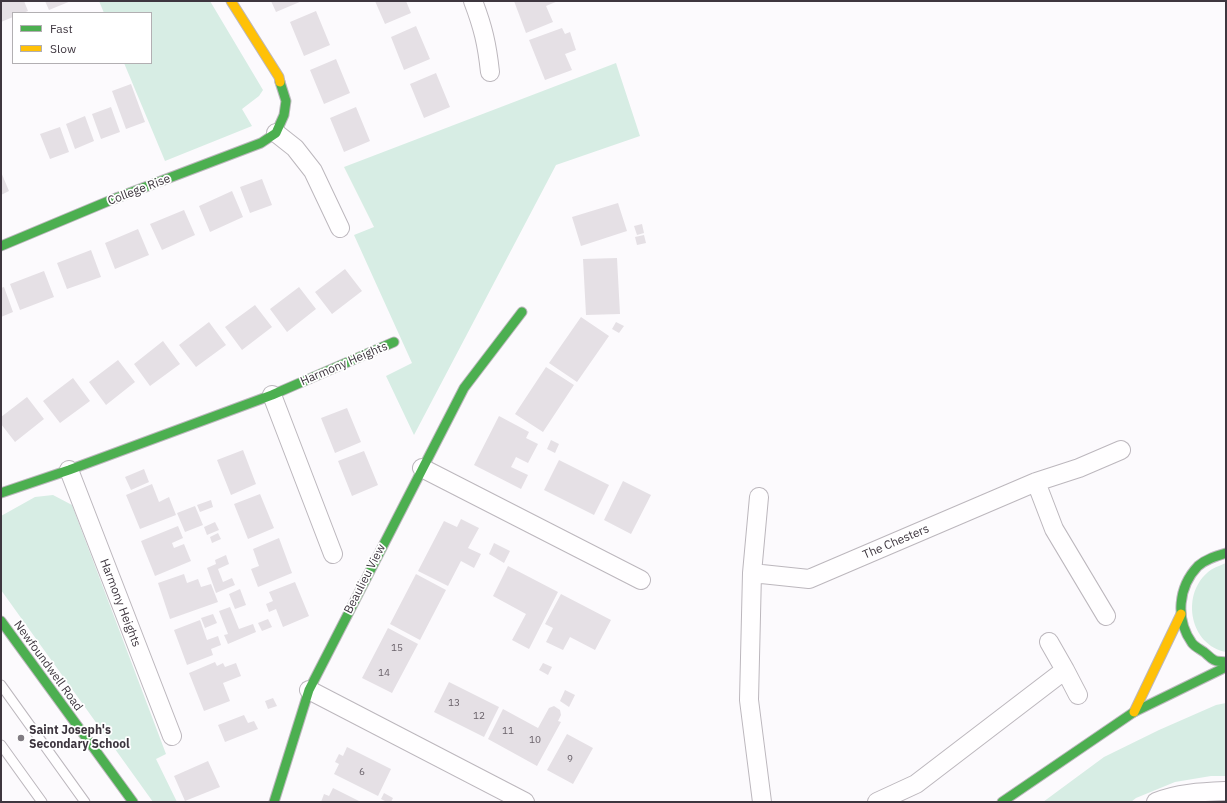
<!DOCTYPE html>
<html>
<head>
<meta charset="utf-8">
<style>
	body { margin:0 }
	#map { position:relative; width:1227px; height:803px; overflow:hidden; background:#fcfafd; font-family:"IBM Plex Sans",sans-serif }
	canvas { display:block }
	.frame { position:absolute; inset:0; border:2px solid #3e363f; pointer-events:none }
	.legend { position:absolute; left:12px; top:12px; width:140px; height:52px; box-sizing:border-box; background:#fff; border:1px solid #b2afb2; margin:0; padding:5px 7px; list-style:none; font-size:12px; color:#3e363f }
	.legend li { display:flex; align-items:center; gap:8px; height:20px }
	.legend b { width:20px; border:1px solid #b2afb2 }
</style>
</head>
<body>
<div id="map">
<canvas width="1227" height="803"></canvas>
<div class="frame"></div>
<ul class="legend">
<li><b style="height:5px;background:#4caf50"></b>Fast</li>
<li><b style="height:5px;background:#ffc107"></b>Slow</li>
</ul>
</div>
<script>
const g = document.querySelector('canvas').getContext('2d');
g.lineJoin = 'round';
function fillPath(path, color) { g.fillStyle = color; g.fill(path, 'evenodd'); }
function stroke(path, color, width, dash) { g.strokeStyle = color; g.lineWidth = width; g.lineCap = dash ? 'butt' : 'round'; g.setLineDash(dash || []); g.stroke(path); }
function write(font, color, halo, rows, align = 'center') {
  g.font = font + ' "IBM Plex Sans",sans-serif'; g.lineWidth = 3.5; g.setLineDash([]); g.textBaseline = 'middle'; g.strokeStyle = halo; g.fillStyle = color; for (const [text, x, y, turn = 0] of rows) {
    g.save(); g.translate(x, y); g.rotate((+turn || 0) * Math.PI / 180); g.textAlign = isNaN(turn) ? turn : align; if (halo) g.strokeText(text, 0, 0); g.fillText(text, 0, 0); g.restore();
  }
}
const green = new Path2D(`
	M 99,1 L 210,1 L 263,90 L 259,96 L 242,109 L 252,126 L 165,161 L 124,63 L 151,63 L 151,13 L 104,13 Z
	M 616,63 L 640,136 L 556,165 L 414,435 L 386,376 L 412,363 L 354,235 L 374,227 L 344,167 Z
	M 53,495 L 72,505 L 166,754 L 156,759 L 177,802 L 153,802 L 1,590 L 1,516 L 35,497 Z
	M 1226,563 L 1226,652 C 1190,645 1181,596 1207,573 C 1212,568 1219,566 1226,563 Z
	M 1226,703 L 1226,776 L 1211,776 L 1175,782 L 1136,798 L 1131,802 L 1043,802 L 1104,757 L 1159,730 L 1216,705 Z`);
const building = new Path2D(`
	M 1,1 L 24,1 L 28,11 L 23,13 L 13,13 L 13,17 L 1,22 Z
	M 45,1 L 71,1 L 49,10 Z
	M 271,1 L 302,1 L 276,12 Z
	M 375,1 L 406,1 L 411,13 L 385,24 Z
	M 514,1 L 558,1 L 546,6 L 553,22 L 526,33 Z
	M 316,11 L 330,45 L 304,56 L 290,22 Z
	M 416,26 L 430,59 L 404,70 L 391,37 Z
	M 562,28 L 565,34 L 570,32 L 576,50 L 565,54 L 572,70 L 545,80 L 529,40 Z
	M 336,59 L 350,93 L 324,104 L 310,70 Z
	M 436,73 L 450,107 L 424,118 L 410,84 Z
	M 131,84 L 145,122 L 126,129 L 112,91 Z
	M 111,107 L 120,132 L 101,139 L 92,114 Z
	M 356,107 L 370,141 L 344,152 L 330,118 Z
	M 85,116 L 94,141 L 75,149 L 66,124 Z
	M 60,127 L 69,152 L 50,159 L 40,134 Z
	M 1,172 L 9,191 L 1,195 Z
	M 262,179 L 272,205 L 250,213 L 240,187 Z
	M 232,191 L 243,217 L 210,232 L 199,206 Z
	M 618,203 L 627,231 L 581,246 L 572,217 Z
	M 184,210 L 195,235 L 162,250 L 150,224 Z
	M 642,224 L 644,233 L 637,235 L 634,226 Z
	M 138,229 L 149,255 L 115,269 L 105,243 Z
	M 644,235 L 646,243 L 637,245 L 635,237 Z
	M 91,250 L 101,277 L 67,289 L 57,263 Z
	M 617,258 L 620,314 L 586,315 L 583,259 Z
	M 345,269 L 362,291 L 332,314 L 315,292 Z
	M 44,271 L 54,297 L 20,310 L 10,284 Z
	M 4,287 L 13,312 L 1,317 L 1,288 Z
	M 299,287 L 316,309 L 287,332 L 270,309 Z
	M 255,305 L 272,327 L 242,350 L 225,327 Z
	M 581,317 L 609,336 L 577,382 L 549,363 Z
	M 209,322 L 226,345 L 196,367 L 179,345 Z
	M 616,322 L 624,326 L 619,333 L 612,329 Z
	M 163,341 L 180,364 L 150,386 L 134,364 Z
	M 118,360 L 135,382 L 106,405 L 89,382 Z
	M 546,367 L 574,385 L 543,432 L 515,414 Z
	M 73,378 L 90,401 L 60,423 L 43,401 Z
	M 27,397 L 44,419 L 15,442 L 1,424 L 1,417 Z
	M 347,408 L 361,442 L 335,453 L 321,418 Z
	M 499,416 L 529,432 L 526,438 L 538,444 L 528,463 L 516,457 L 511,467 L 528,475 L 521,489 L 474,465 Z
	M 551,440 L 559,444 L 555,453 L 547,449 Z
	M 243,450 L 256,484 L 231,495 L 217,460 Z
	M 364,451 L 378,485 L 352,496 L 338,461 Z
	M 559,460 L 609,485 L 594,515 L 544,490 Z
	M 144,469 L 149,482 L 131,490 L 125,477 Z
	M 623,481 L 651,495 L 631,534 L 604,520 Z
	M 152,484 L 159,502 L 169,497 L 176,515 L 140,529 L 126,495 Z
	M 260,494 L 274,528 L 248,539 L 234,504 Z
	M 211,500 L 213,507 L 200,512 L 197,505 Z
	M 195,506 L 203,525 L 185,532 L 177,513 Z
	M 461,519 L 479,528 L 468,548 L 481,554 L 474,568 L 461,561 L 448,586 L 418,571 L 444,521 L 457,527 Z
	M 215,522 L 219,530 L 207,535 L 204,527 Z
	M 178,526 L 183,538 L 172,543 L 174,548 L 184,544 L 191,561 L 155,576 L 141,541 Z
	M 218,533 L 221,539 L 212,543 L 210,537 Z
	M 279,538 L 292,573 L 258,587 L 251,569 L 259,566 L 253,549 Z
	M 494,543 L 510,551 L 504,563 L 489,554 Z
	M 226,555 L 229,564 L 218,569 L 223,582 L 232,578 L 235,585 L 216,593 L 207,568 L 216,564 L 215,560 Z
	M 508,566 L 558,592 L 529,649 L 512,640 L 526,614 L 493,596 Z
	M 184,574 L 187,583 L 198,579 L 201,587 L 211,584 L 218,602 L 170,619 L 158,583 Z
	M 416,574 L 446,590 L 420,640 L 390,624 Z
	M 295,582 L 309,616 L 283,627 L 276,609 L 269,612 L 266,604 L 273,601 L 269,592 Z
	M 240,589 L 246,605 L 235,609 L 229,594 Z
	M 561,594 L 611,620 L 595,650 L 570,637 L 563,650 L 546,642 L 553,628 L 545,624 Z
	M 230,607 L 239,629 L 253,624 L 256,632 L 228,644 L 224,635 L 228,634 L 219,611 Z
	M 213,614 L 217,623 L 205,628 L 201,618 Z
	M 268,619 L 272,627 L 262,631 L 258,623 Z
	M 200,620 L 207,640 L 218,636 L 221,645 L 211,649 L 213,655 L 187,665 L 174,630 Z
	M 388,628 L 418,644 L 392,693 L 362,678 Z
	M 215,662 L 217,666 L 223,663 L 225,667 L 236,663 L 241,676 L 223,683 L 230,701 L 204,711 L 189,673 Z
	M 543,663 L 552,667 L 548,675 L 539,670 Z
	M 449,682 L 499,707 L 484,737 L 434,712 Z
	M 565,690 L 575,695 L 569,707 L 560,701 Z
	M 273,698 L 277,706 L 268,709 L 265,701 Z
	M 554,706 L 560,710 L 561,715 L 558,721 L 561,722 L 537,766 L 488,739 L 503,709 L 538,728 L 549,708 Z
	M 244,715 L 248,723 L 254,721 L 258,729 L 225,742 L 218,725 Z
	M 567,734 L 593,748 L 573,784 L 547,770 Z
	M 347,747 L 391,769 L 378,796 L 334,774 L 339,764 L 335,762 L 339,754 L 343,756 Z
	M 208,761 L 220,787 L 185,801 L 174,776 Z
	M 333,788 L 361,802 L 321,802 L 324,794 L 329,796 Z
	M 384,793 L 393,798 L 391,802 L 387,802 L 381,799 Z`);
const lane = new Path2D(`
	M 1,685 L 85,802
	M 1,745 L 42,802`);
const street = new Path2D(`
	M 473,1 C 483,27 487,44 490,72
	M 276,133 L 295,148 L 313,171 L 340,228
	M 272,395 L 333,554
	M 422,468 L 641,580
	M 69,470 L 172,736
	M 1036,482 L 1054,529 L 1106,616
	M 759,497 L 752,573 L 749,700 L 762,802
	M 752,573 L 809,579 L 1036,482 L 1079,468 L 1121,450
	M 1065,670 L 1078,695
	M 309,690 L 525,802
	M 877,802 L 916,784 L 1065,670 L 1049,642
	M 1156,802 C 1177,793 1203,792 1226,791`);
const fast = new Path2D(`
	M 1,246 L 111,200 L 261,143 L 276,133 L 284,115 L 286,101 L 280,82
	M 1,493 L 69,470 L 272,395 L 394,342
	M 1226,553 C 1216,556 1206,559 1198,566 C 1178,587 1175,619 1192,643 C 1195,647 1200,649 1204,652 C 1207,654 1210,658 1214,660 C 1217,662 1222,661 1226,662
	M 1,621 L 133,802
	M 274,802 L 309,690 L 464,388 L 522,312
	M 1002,802 L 1134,712 L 1226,667`);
const slow = new Path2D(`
	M 231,1 L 279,77 L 280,82
	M 1134,712 L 1181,614`);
const markers = [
	[21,738,4,"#807b82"]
];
const numberNames = [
	["15",397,648],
	["14",384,673],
	["13",454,703],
	["12",479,716],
	["11",508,731],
	["10",535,740],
	["9",570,759],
	["6",362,772]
];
const streetNames = [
	["College Rise",139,190,-21],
	["Harmony Heights",344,364,-23],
	["The Chesters",896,542,-23],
	["Beaulieu View",365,579,-63],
	["Harmony Heights",120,603,69],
	["Newfoundwell Road",48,666,54]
];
const poiNames = [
	["Saint Joseph's",29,731],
	["Secondary School",29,745]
];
fillPath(green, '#d7ede4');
fillPath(building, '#e5e0e5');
stroke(lane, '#bcb7bd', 11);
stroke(street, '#bcb7bd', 20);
stroke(fast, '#bcb7bd', 11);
stroke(slow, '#bcb7bd', 11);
stroke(lane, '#fffeff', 9);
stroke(street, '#fffeff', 18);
stroke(fast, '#4caf50', 9);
stroke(slow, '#ffc107', 9);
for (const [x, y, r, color] of markers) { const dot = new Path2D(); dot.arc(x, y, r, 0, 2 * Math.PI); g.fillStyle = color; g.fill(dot); stroke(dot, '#fff', 1.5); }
write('10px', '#6a626a', null, numberNames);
write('12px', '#3e363f', '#fff', streetNames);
write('bold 12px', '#3e363f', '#fff', poiNames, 'left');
</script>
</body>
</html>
